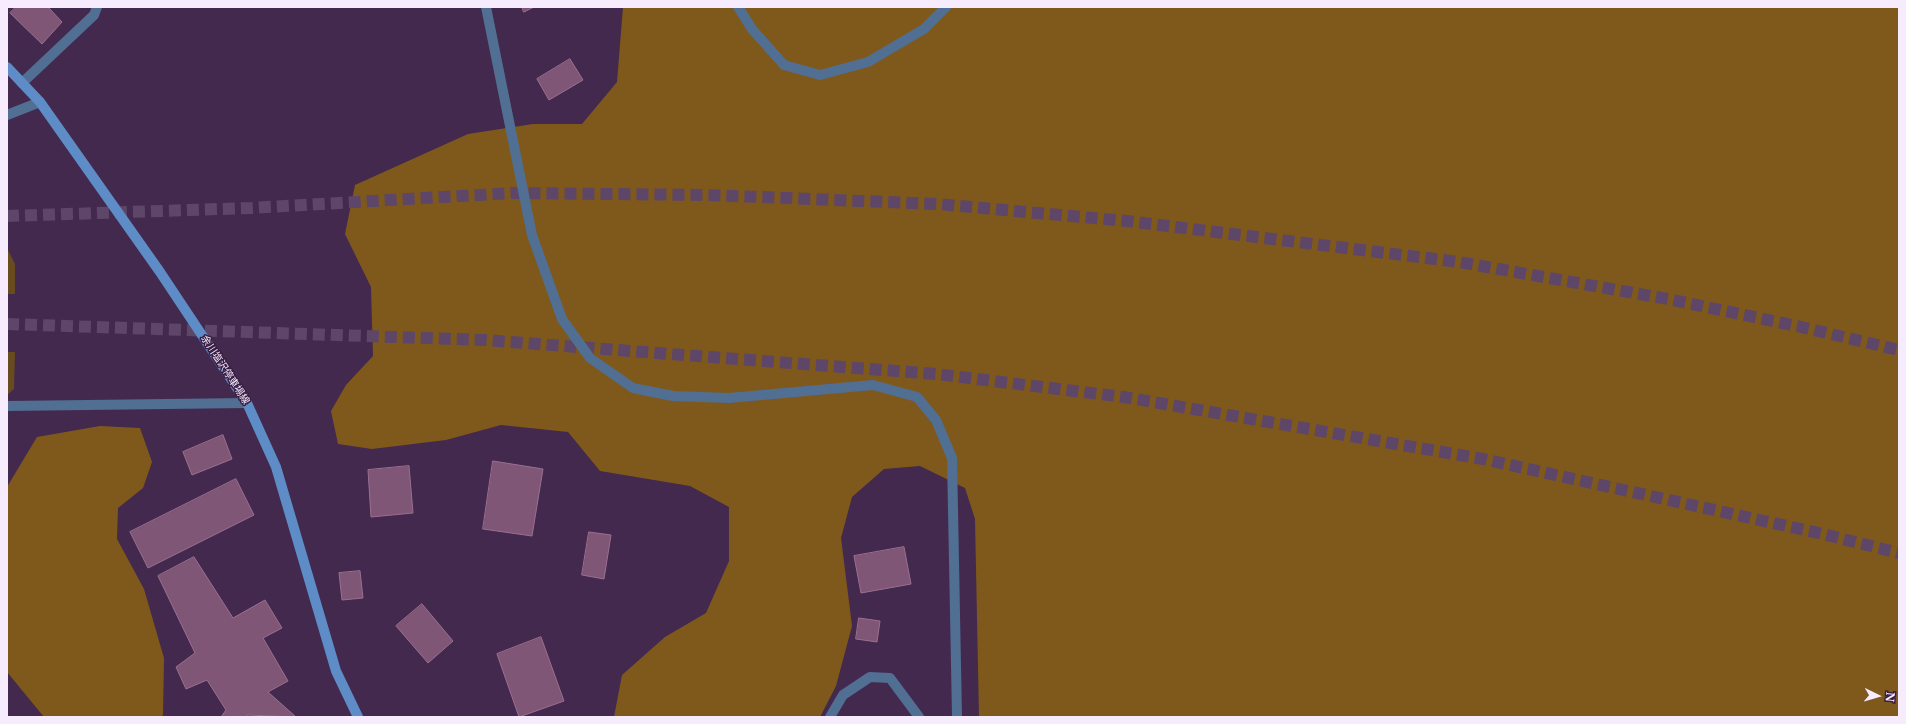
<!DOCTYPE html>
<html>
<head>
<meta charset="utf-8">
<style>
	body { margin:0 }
	#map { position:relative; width:1906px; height:724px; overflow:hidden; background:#43294e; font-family:"Libre Baskerville",serif }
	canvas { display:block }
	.frame { position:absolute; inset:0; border:8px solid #f7ebfe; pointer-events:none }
	.north { position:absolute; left:1858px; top:676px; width:40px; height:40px; -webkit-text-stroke:3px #381e43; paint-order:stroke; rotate:95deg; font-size:11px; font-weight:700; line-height:16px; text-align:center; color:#f7ebfe }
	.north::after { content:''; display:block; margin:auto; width:14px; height:18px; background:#f7ebfe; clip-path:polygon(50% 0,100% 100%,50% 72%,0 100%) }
</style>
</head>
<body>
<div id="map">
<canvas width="1906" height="724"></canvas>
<div class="frame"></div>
<div class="north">N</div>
</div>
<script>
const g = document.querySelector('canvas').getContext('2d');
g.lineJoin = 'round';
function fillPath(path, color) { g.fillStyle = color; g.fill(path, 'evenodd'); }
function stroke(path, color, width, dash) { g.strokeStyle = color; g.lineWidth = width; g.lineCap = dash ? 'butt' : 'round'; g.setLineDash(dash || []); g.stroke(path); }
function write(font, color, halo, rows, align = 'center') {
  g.font = font + ' "Libre Baskerville","Noto Sans JP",serif'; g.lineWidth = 3; g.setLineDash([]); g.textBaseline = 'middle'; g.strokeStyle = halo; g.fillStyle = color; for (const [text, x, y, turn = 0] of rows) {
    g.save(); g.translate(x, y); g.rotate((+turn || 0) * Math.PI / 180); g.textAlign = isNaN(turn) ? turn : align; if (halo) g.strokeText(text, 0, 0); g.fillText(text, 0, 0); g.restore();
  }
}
const green = new Path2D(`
	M 7,248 L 15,264 L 15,294 L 7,294 Z
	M 7,352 L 15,352 L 14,389 L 7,395 Z`);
const forest = new Path2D(`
	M 623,7 L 1899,7 L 1899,717 L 979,717 L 975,519 L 965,488 L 920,466 L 884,469 L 852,497 L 841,538 L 852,626 L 836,686 L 820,717 L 614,717 L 622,675 L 665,637 L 706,613 L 729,561 L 729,507 L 690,486 L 600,471 L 568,432 L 501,425 L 446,440 L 372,449 L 338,444 L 331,411 L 346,385 L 373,356 L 371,287 L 345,234 L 355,185 L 468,134 L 533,124 L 582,124 L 617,82 Z
	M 100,426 L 140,428 L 152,462 L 143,488 L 118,508 L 117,539 L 144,589 L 164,658 L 163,715 L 161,717 L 44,717 L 7,672 L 7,487 L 37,437 Z`);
const building = new Path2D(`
	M 16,7 L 48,7 L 62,22 L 42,44 L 10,13 Z
	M 522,7 L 534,7 L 524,12 Z
	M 570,59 L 583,80 L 549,100 L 537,79 Z
	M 223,435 L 232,459 L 192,475 L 183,452 Z
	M 493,461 L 543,469 L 532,536 L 483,529 Z
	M 409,466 L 413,513 L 371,517 L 368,470 Z
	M 236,479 L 254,515 L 148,568 L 130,532 Z
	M 589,532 L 611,535 L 604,579 L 582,575 Z
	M 904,547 L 911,584 L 861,593 L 854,556 Z
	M 194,557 L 233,618 L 265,600 L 282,628 L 263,638 L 288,681 L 268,692 L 296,717 L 247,715 L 247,717 L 221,717 L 226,710 L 207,680 L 186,689 L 176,667 L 195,653 L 158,576 Z
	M 360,571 L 363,598 L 342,600 L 339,573 Z
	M 422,604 L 453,641 L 428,663 L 396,626 Z
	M 859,618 L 880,621 L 877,642 L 856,639 Z
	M 541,637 L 564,701 L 519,717 L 497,654 Z`);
const highwayTunnel = new Path2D(`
	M 7,216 L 251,208 L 512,193 L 709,195 L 938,204 L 1127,221 L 1459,262 L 1668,299 L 1797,326 L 1899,350
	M 7,324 L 485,340 L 936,374 L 1124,397 L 1483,459 L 1823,534 L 1899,553`);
const street = new Path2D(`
	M 486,7 L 532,235 L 562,319 L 590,358 L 633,388 L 673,396 L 729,398 L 873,385 L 917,397 L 936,420 L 952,458 L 957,717
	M 738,7 L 752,29 L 784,65 L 820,75 L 868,62 L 924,29 L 946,7
	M 22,83 L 94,15 L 97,7
	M 7,115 L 40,102
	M 7,406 L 247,403
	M 830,717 L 843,695 L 870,677 L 890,678 L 919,717`);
const secondary = new Path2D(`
	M 7,67 L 40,102 L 160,272 L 247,403 L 276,467 L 336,671 L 358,717`);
const streetNames = [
	["余川塩沢停車場線",225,370,57]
];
fillPath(green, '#684b1f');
fillPath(forest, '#7f591b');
fillPath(building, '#7f5676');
stroke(building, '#9b6f91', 1);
stroke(highwayTunnel, '#5e4668', 12, [12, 6]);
stroke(street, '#516e93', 10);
stroke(secondary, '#5e8cc7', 10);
write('10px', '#f7ebfe', '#381e43', streetNames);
</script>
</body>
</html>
